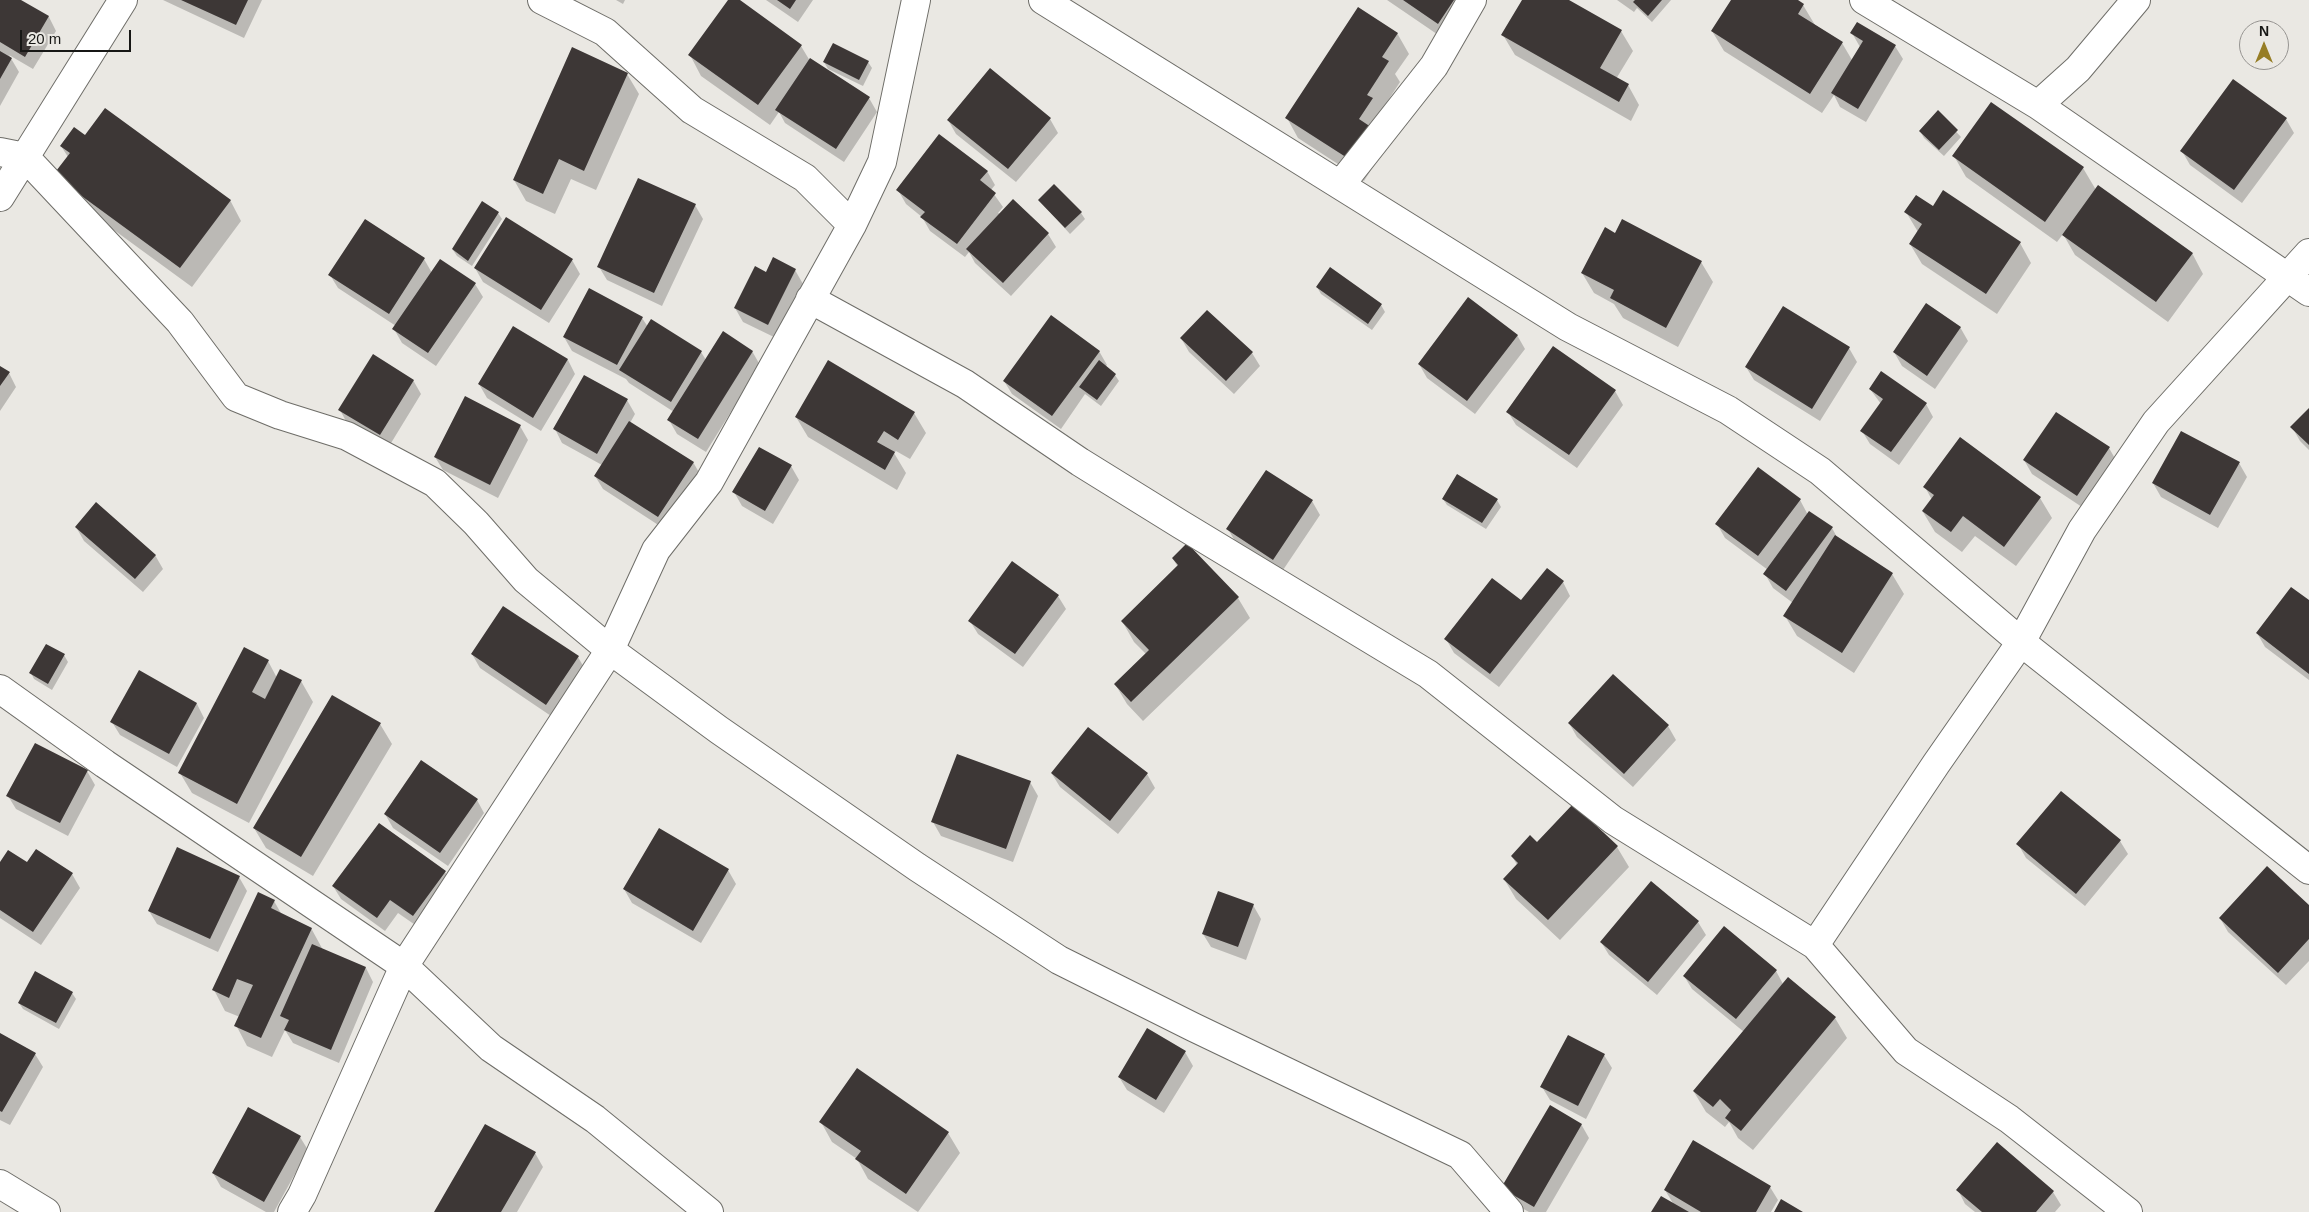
<!DOCTYPE html>
<html>
<head>
<meta charset="utf-8">
<style>
	body { margin:0 }
	#map { position:relative; width:2309px; height:1212px; overflow:hidden; background:#eae8e3; font-family:Helvetica,sans-serif }
	canvas { display:block }
	.north { position:absolute; left:2239px; top:20px; width:50px; height:50px; box-sizing:border-box; background:#eae8e3; border:1px solid #969491; border-radius:50%; rotate:0deg; font-size:14px; font-weight:700; line-height:20px; text-align:center; color:#171715 }
	.north::after { content:''; display:block; margin:auto; width:18px; height:22px; background:#967d25; clip-path:polygon(50% 0,100% 100%,50% 72%,0 100%) }
	.scale { position:absolute; left:20px; top:30px; width:111px; height:22px; box-sizing:border-box; border:2px solid #171715; border-top:0; padding-left:6px; font-size:15px; line-height:18px; white-space:nowrap; color:#171715; -webkit-text-stroke:4px #eae8e3; paint-order:stroke }
</style>
</head>
<body>
<div id="map">
<canvas width="2309" height="1212"></canvas>
<div class="north">N</div>
<div class="scale">20 m</div>
</div>
<script>
const g = document.querySelector('canvas').getContext('2d');
g.lineJoin = 'round';
function fillPath(path, color) { g.fillStyle = color; g.fill(path, 'evenodd'); }
function stroke(path, color, width, dash) { g.strokeStyle = color; g.lineWidth = width; g.lineCap = dash ? 'butt' : 'round'; g.setLineDash(dash || []); g.stroke(path); }
const shadow = new Path2D(`
	M 0,0 L 19,0 L 49,17 L 56,31 L 33,69 L 9,55 L 19,72 L 0,106 Z
	M 163,0 L 262,0 L 244,38 Z
	M 616,0 L 625,0 L 623,4 Z
	M 730,0 L 738,0 L 801,46 L 810,61 L 869,98 L 877,112 L 844,162 L 785,123 L 779,112 L 770,125 L 701,76 L 690,55 Z
	M 766,0 L 813,0 L 798,22 Z
	M 1387,0 L 1471,0 L 1450,43 Z
	M 1523,0 L 1567,0 L 1621,31 L 1633,51 L 1616,79 L 1628,85 L 1639,105 L 1631,121 L 1515,55 L 1503,35 Z
	M 1617,0 L 1671,0 L 1652,22 L 1637,8 L 1634,12 Z
	M 1732,0 L 1795,0 L 1803,5 L 1815,25 L 1842,43 L 1852,60 L 1860,47 L 1852,33 L 1895,46 L 1903,59 L 1866,122 L 1840,107 L 1834,95 L 1822,113 L 1724,51 L 1712,31 Z
	M 1397,33 L 1409,54 L 1395,74 L 1400,82 L 1380,113 L 1384,150 L 1364,181 L 1298,138 L 1287,118 Z
	M 824,62 L 868,62 L 872,68 L 863,86 L 828,69 Z
	M 627,74 L 639,94 L 596,190 L 571,179 L 555,214 L 526,201 L 514,180 Z
	M 1991,103 L 2083,168 L 2096,190 L 2192,253 L 2203,274 L 2168,322 L 2075,255 L 2063,234 L 2057,242 L 1966,177 L 1954,156 Z
	M 1938,112 L 1961,137 L 1944,156 L 1924,138 L 1920,131 Z
	M 1050,119 L 1058,133 L 1016,182 L 956,134 L 948,120 Z
	M 2286,119 L 2294,133 L 2242,203 L 2190,165 L 2182,151 Z
	M 85,137 L 230,200 L 241,221 L 192,287 L 66,195 L 68,157 L 61,146 Z
	M 987,171 L 995,185 L 991,190 L 1003,207 L 998,213 L 1048,234 L 1056,247 L 1011,296 L 975,263 L 969,252 L 965,257 L 930,231 L 922,217 L 906,204 L 898,190 Z
	M 639,180 L 695,205 L 703,219 L 662,306 L 607,280 L 599,267 Z
	M 1039,200 L 1081,213 L 1085,219 L 1070,234 Z
	M 1933,208 L 2020,243 L 2031,263 L 1997,314 L 1922,264 L 1910,244 L 1918,232 L 1906,212 Z
	M 498,213 L 502,219 L 472,266 L 457,256 L 453,250 Z
	M 424,259 L 432,273 L 475,284 L 483,297 L 436,366 L 402,343 L 394,329 L 396,326 L 338,288 L 330,275 Z
	M 774,259 L 795,270 L 803,284 L 776,338 L 743,322 L 735,308 L 767,273 Z
	M 572,260 L 580,274 L 549,323 L 483,282 L 475,268 Z
	M 1701,262 L 1713,282 L 1678,347 L 1623,318 L 1614,304 L 1594,293 L 1582,273 Z
	M 1317,287 L 1381,305 L 1385,312 L 1372,330 L 1321,294 Z
	M 642,318 L 648,327 L 652,321 L 701,352 L 706,360 L 752,351 L 760,365 L 706,452 L 677,434 L 669,420 L 674,412 L 629,383 L 626,379 L 572,351 L 564,337 Z
	M 1960,327 L 1968,341 L 1935,389 L 1902,366 L 1894,352 Z
	M 513,328 L 568,360 L 575,374 L 541,431 L 487,398 L 479,384 Z
	M 1517,335 L 1525,349 L 1475,414 L 1427,378 L 1419,364 Z
	M 1181,338 L 1252,353 L 1260,366 L 1234,394 L 1189,352 Z
	M 1849,348 L 1857,362 L 1820,421 L 1754,380 L 1746,367 Z
	M 1099,351 L 1107,365 L 1105,367 L 1115,375 L 1119,381 L 1101,406 L 1085,394 L 1061,429 L 1012,394 L 1004,381 Z
	M 0,367 L 9,373 L 16,387 L 0,411 Z
	M 413,380 L 421,394 L 388,448 L 347,423 L 340,410 Z
	M 1870,389 L 1926,404 L 1933,417 L 1899,465 L 1870,444 L 1862,431 L 1881,404 Z
	M 1615,391 L 1623,405 L 1577,468 L 1516,425 L 1508,412 Z
	M 627,400 L 635,414 L 630,423 L 693,462 L 701,476 L 666,530 L 603,489 L 595,476 L 602,465 L 562,443 L 555,429 Z
	M 2309,410 L 2309,450 L 2300,441 L 2292,427 Z
	M 914,413 L 926,433 L 910,459 L 896,451 L 894,453 L 906,473 L 897,490 L 808,437 L 796,417 Z
	M 520,426 L 528,440 L 498,498 L 443,470 L 435,457 Z
	M 2109,448 L 2117,462 L 2085,509 L 2032,474 L 2024,460 Z
	M 2239,463 L 2247,477 L 2218,528 L 2161,497 L 2153,483 Z
	M 791,466 L 799,480 L 773,524 L 742,506 L 734,492 Z
	M 1925,487 L 2040,498 L 2052,518 L 2016,566 L 1975,536 L 1962,552 L 1935,532 L 1923,512 L 1932,500 Z
	M 1443,499 L 1497,500 L 1501,507 L 1486,529 L 1447,505 Z
	M 1800,500 L 1808,515 L 1832,528 L 1838,539 L 1892,574 L 1904,594 L 1854,673 L 1797,636 L 1785,616 L 1793,603 L 1773,588 L 1765,574 L 1768,570 L 1725,538 L 1717,524 Z
	M 1312,501 L 1320,515 L 1281,573 L 1236,543 L 1228,529 Z
	M 76,527 L 155,555 L 163,569 L 143,592 L 84,541 Z
	M 1187,545 L 1238,598 L 1250,618 L 1143,721 L 1127,704 L 1115,684 L 1146,654 L 1134,642 L 1122,621 L 1178,567 L 1173,559 Z
	M 1563,582 L 1570,596 L 1499,687 L 1454,653 L 1446,639 Z
	M 1058,596 L 1066,609 L 1023,667 L 978,634 L 970,621 Z
	M 2309,601 L 2309,680 L 2265,647 L 2257,633 Z
	M 472,654 L 578,657 L 586,671 L 554,718 L 480,668 Z
	M 64,655 L 68,662 L 52,690 L 34,679 L 31,673 Z
	M 268,661 L 277,678 L 301,681 L 313,702 L 249,823 L 192,793 L 180,773 Z
	M 139,672 L 197,704 L 204,718 L 177,767 L 120,735 L 112,722 Z
	M 1613,676 L 1668,726 L 1676,740 L 1633,787 L 1577,737 L 1569,723 Z
	M 380,724 L 392,744 L 313,876 L 266,848 L 254,828 Z
	M 87,771 L 95,785 L 68,836 L 16,809 L 8,796 Z
	M 1052,774 L 1147,774 L 1155,788 L 1118,834 L 1060,787 Z
	M 1030,782 L 1038,796 L 1013,862 L 941,836 L 933,822 Z
	M 477,800 L 484,813 L 448,866 L 393,828 L 385,814 Z
	M 1573,806 L 1617,847 L 1629,867 L 1560,940 L 1516,899 L 1504,879 L 1517,865 L 1512,856 L 1537,844 Z
	M 2120,841 L 2128,854 L 2085,906 L 2026,858 L 2018,844 Z
	M 0,864 L 28,864 L 72,874 L 80,888 L 41,945 L 0,918 Z
	M 728,870 L 736,884 L 701,943 L 632,903 L 624,889 Z
	M 445,872 L 453,886 L 421,929 L 398,913 L 385,931 L 341,899 L 333,886 Z
	M 239,877 L 247,891 L 218,952 L 157,924 L 149,911 Z
	M 274,901 L 282,915 L 311,928 L 323,950 L 366,968 L 373,982 L 339,1063 L 293,1043 L 285,1030 L 272,1057 L 247,1046 L 236,1025 L 240,1017 L 225,1011 L 214,990 Z
	M 1253,905 L 1261,919 L 1246,960 L 1211,947 L 1203,934 Z
	M 2309,906 L 2309,961 L 2286,985 L 2228,932 L 2220,918 Z
	M 1698,922 L 1706,935 L 1657,995 L 1609,955 L 1601,942 Z
	M 1776,971 L 1783,984 L 1835,1018 L 1847,1038 L 1753,1150 L 1738,1138 L 1729,1122 L 1725,1127 L 1706,1112 L 1694,1092 L 1744,1032 L 1692,989 L 1684,976 Z
	M 72,993 L 76,999 L 59,1029 L 23,1009 L 19,1003 Z
	M 0,1034 L 35,1054 L 43,1067 L 10,1125 L 0,1120 Z
	M 1185,1052 L 1193,1066 L 1164,1113 L 1127,1090 L 1119,1077 Z
	M 1604,1055 L 1612,1068 L 1586,1119 L 1550,1100 L 1542,1087 Z
	M 857,1070 L 948,1133 L 960,1153 L 918,1212 L 868,1179 L 857,1159 L 832,1142 L 821,1122 Z
	M 1581,1124 L 1589,1138 L 1546,1212 L 1529,1212 L 1511,1202 L 1503,1188 Z
	M 300,1137 L 308,1150 L 274,1212 L 266,1212 L 221,1187 L 213,1173 Z
	M 535,1153 L 543,1167 L 517,1212 L 436,1212 Z
	M 1770,1187 L 1778,1200 L 1771,1212 L 1652,1212 L 1674,1205 L 1665,1190 Z
	M 1958,1190 L 2053,1192 L 2061,1205 L 2055,1212 L 1975,1212 L 1965,1204 Z`);
const building = new Path2D(`
	M 0,0 L 21,0 L 49,16 L 25,57 L 0,42 Z
	M 181,0 L 248,0 L 236,25 Z
	M 728,0 L 740,0 L 802,45 L 758,105 L 688,55 Z
	M 777,0 L 796,0 L 790,9 Z
	M 1403,0 L 1454,0 L 1438,24 Z
	M 1522,0 L 1569,0 L 1622,30 L 1600,68 L 1629,84 L 1619,102 L 1501,35 Z
	M 1635,0 L 1662,0 L 1648,16 L 1633,2 Z
	M 1731,0 L 1798,0 L 1804,4 L 1798,14 L 1843,42 L 1810,94 L 1711,31 Z
	M 1358,7 L 1398,33 L 1382,57 L 1389,61 L 1367,95 L 1373,98 L 1359,119 L 1374,129 L 1352,161 L 1285,118 Z
	M 1857,22 L 1896,45 L 1858,109 L 1831,93 L 1863,41 L 1850,33 Z
	M 833,43 L 869,61 L 859,80 L 823,62 Z
	M 572,47 L 628,73 L 584,171 L 559,159 L 543,194 L 513,180 Z
	M 0,51 L 12,58 L 0,79 Z
	M 810,58 L 870,97 L 836,149 L 775,110 Z
	M 990,68 L 1051,118 L 1008,169 L 947,120 Z
	M 2233,79 L 2287,118 L 2234,190 L 2180,151 Z
	M 1991,102 L 2084,167 L 2045,222 L 1952,156 Z
	M 105,108 L 231,200 L 180,268 L 53,175 L 70,153 L 60,146 L 74,127 L 85,135 Z
	M 1938,110 L 1958,130 L 1939,150 L 1919,131 Z
	M 939,134 L 988,171 L 980,180 L 996,193 L 957,244 L 920,217 L 925,212 L 896,190 Z
	M 638,178 L 696,204 L 654,293 L 597,267 Z
	M 1054,184 L 1082,212 L 1065,228 L 1038,200 Z
	M 2098,185 L 2193,253 L 2156,302 L 2062,235 Z
	M 1943,190 L 2021,242 L 1986,294 L 1909,244 L 1922,224 L 1904,212 L 1916,195 L 1933,206 Z
	M 1013,199 L 1049,233 L 1003,283 L 966,249 Z
	M 482,201 L 499,212 L 468,261 L 452,249 Z
	M 506,217 L 573,259 L 541,310 L 474,268 Z
	M 365,219 L 425,258 L 389,314 L 328,275 Z
	M 1622,219 L 1702,261 L 1666,328 L 1610,298 L 1614,290 L 1581,273 L 1605,227 L 1615,233 Z
	M 773,257 L 796,269 L 768,325 L 734,308 L 755,266 L 766,272 Z
	M 440,259 L 476,283 L 428,353 L 392,329 Z
	M 1330,267 L 1382,304 L 1368,324 L 1316,287 Z
	M 589,288 L 643,317 L 617,365 L 563,337 Z
	M 1468,297 L 1518,335 L 1467,401 L 1418,364 Z
	M 1926,303 L 1961,327 L 1927,376 L 1893,352 Z
	M 1783,306 L 1850,347 L 1812,409 L 1745,367 Z
	M 1207,310 L 1253,352 L 1226,381 L 1180,338 Z
	M 1051,315 L 1100,351 L 1052,416 L 1003,381 Z
	M 651,319 L 702,351 L 671,402 L 619,370 Z
	M 513,326 L 568,359 L 533,418 L 478,384 Z
	M 723,331 L 753,351 L 698,439 L 667,420 Z
	M 1553,346 L 1616,390 L 1569,455 L 1506,412 Z
	M 373,354 L 414,380 L 380,435 L 338,410 Z
	M 828,360 L 915,412 L 898,440 L 884,431 L 877,442 L 895,452 L 885,470 L 795,417 Z
	M 1099,360 L 1116,374 L 1097,400 L 1079,387 Z
	M 0,366 L 10,372 L 0,386 Z
	M 1881,371 L 1927,403 L 1891,452 L 1860,431 L 1883,399 L 1869,389 Z
	M 584,375 L 628,399 L 597,454 L 553,429 Z
	M 465,396 L 521,425 L 490,485 L 434,457 Z
	M 2309,408 L 2309,445 L 2290,427 Z
	M 2056,412 L 2110,447 L 2077,496 L 2023,460 Z
	M 629,421 L 694,462 L 658,517 L 594,476 Z
	M 2181,431 L 2240,462 L 2210,515 L 2152,483 Z
	M 1960,437 L 2041,497 L 2004,547 L 1963,516 L 1951,532 L 1922,511 L 1934,495 L 1923,487 Z
	M 759,447 L 792,465 L 765,511 L 732,492 Z
	M 1758,467 L 1801,499 L 1758,556 L 1715,524 Z
	M 1266,470 L 1313,500 L 1273,560 L 1226,529 Z
	M 1457,474 L 1498,499 L 1482,523 L 1442,499 Z
	M 96,502 L 156,555 L 135,579 L 75,527 Z
	M 1809,511 L 1833,527 L 1786,591 L 1763,574 Z
	M 1835,535 L 1893,573 L 1842,653 L 1783,616 Z
	M 1187,543 L 1239,597 L 1131,702 L 1114,684 L 1149,650 L 1121,621 L 1178,565 L 1172,558 Z
	M 1012,561 L 1059,595 L 1015,654 L 968,621 Z
	M 1547,568 L 1564,581 L 1490,674 L 1444,639 L 1492,578 L 1521,600 Z
	M 2291,587 L 2309,600 L 2309,674 L 2256,633 Z
	M 503,606 L 579,656 L 546,705 L 471,654 Z
	M 46,644 L 65,654 L 48,684 L 29,673 Z
	M 244,647 L 269,660 L 252,692 L 265,699 L 280,669 L 302,680 L 237,804 L 178,773 Z
	M 139,670 L 197,703 L 169,754 L 110,722 Z
	M 1613,674 L 1669,725 L 1624,774 L 1568,723 Z
	M 332,695 L 381,723 L 301,857 L 253,828 Z
	M 1088,727 L 1148,773 L 1110,821 L 1051,773 Z
	M 35,743 L 88,770 L 60,823 L 6,796 Z
	M 957,754 L 1031,781 L 1006,849 L 931,822 Z
	M 421,760 L 478,799 L 440,853 L 384,814 Z
	M 2061,791 L 2121,840 L 2076,894 L 2016,844 Z
	M 1573,804 L 1618,846 L 1548,920 L 1503,879 L 1518,863 L 1511,856 L 1530,835 L 1537,842 Z
	M 379,823 L 446,871 L 413,916 L 390,900 L 377,918 L 332,886 Z
	M 659,828 L 729,869 L 693,931 L 623,889 Z
	M 177,847 L 240,876 L 210,939 L 148,911 Z
	M 36,849 L 73,873 L 33,932 L 0,910 L 0,862 L 8,850 L 27,862 Z
	M 2267,866 L 2309,905 L 2309,939 L 2278,973 L 2219,918 Z
	M 1651,881 L 1699,921 L 1648,982 L 1600,942 Z
	M 1218,891 L 1254,904 L 1238,947 L 1202,934 Z
	M 258,892 L 275,900 L 271,908 L 312,928 L 261,1038 L 234,1026 L 253,985 L 237,979 L 229,998 L 212,990 Z
	M 1724,926 L 1777,970 L 1736,1019 L 1683,976 Z
	M 312,944 L 366,967 L 331,1050 L 284,1030 L 289,1020 L 280,1016 Z
	M 35,971 L 73,992 L 56,1023 L 18,1003 Z
	M 1788,977 L 1836,1017 L 1741,1131 L 1725,1118 L 1731,1110 L 1720,1099 L 1713,1107 L 1693,1091 Z
	M 1147,1028 L 1186,1051 L 1156,1100 L 1118,1077 Z
	M 0,1033 L 36,1053 L 2,1112 L 0,1111 Z
	M 1568,1035 L 1605,1054 L 1578,1106 L 1540,1087 Z
	M 857,1068 L 949,1132 L 906,1194 L 855,1159 L 861,1151 L 819,1122 Z
	M 1550,1105 L 1582,1124 L 1534,1207 L 1501,1188 Z
	M 248,1107 L 301,1136 L 264,1202 L 212,1173 Z
	M 485,1124 L 536,1152 L 501,1212 L 434,1212 Z
	M 1693,1140 L 1771,1186 L 1756,1212 L 1701,1212 L 1664,1190 Z
	M 1997,1142 L 2054,1191 L 2036,1212 L 1982,1212 L 1956,1190 Z
	M 1661,1196 L 1689,1212 L 1651,1212 Z
	M 1781,1199 L 1803,1212 L 1774,1212 Z`);
const street = new Path2D(`
	M 542,0 L 605,32 L 692,110 L 805,178 L 852,225
	M 1043,0 L 1568,327 L 1728,410 L 1820,471 L 2021,642 L 2309,870
	M 1864,0 L 2038,105 L 2309,292
	M 2038,105 L 2078,69 L 2136,0
	M 0,152 L 25,157 L 180,322 L 236,397 L 280,415 L 347,436 L 435,483 L 476,523 L 526,580 L 610,650 L 719,730 L 917,867 L 1059,960 L 1193,1027 L 1460,1155 L 1509,1212
	M 1341,184 L 1434,66 L 1472,0
	M 0,197 L 123,0
	M 810,299 L 965,384 L 1080,462 L 1180,524 L 1428,674 L 1613,820 L 1815,945 L 1936,764 L 2021,642 L 2082,530 L 2156,422 L 2309,253
	M 0,689 L 105,764 L 404,966 L 491,1048 L 595,1119 L 709,1212
	M 1815,945 L 1906,1051 L 2009,1119 L 2128,1212
	M 0,1184 L 46,1212
	M 292,1212 L 302,1195 L 404,966 L 610,650 L 656,550 L 709,482 L 852,225 L 882,162 L 916,0`);
fillPath(shadow, '#0003');
fillPath(building, '#3d3736');
stroke(street, '#6e6d68', 30);
stroke(street, '#fff', 28);
</script>
</body>
</html>
